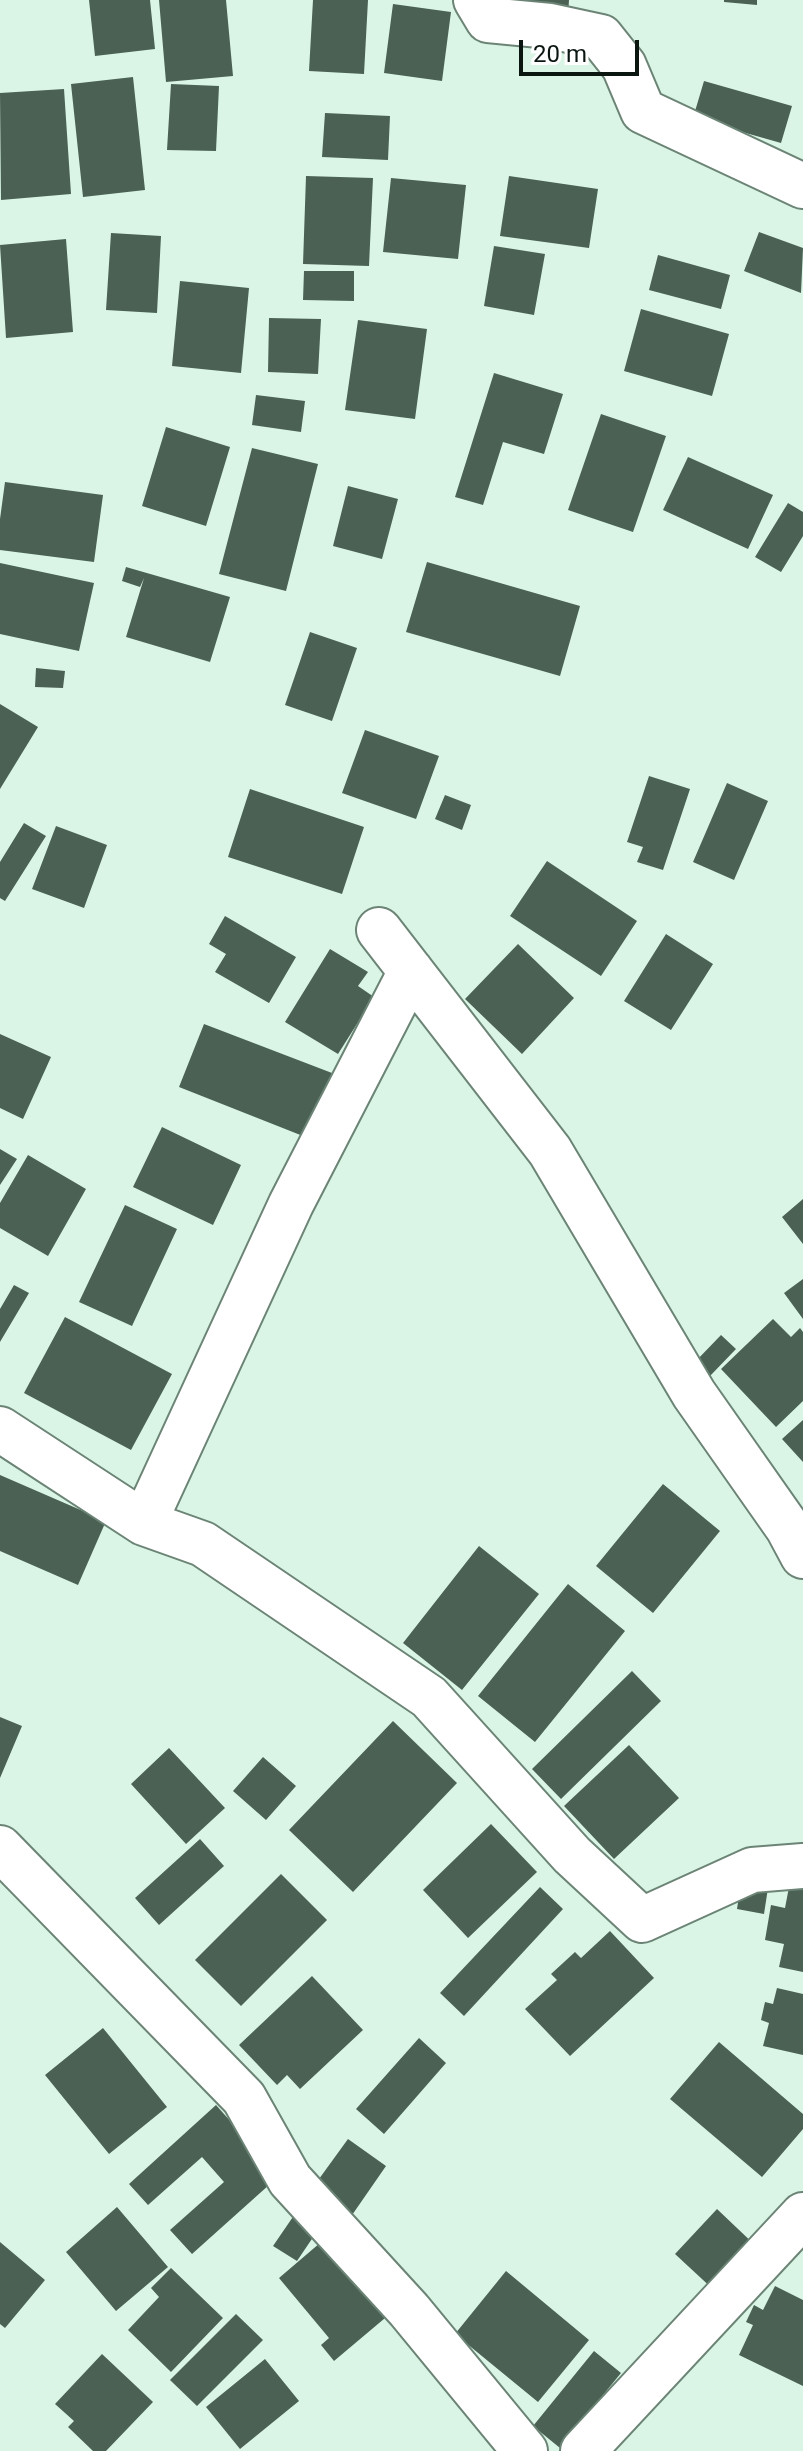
<!DOCTYPE html>
<html>
<head>
<meta charset="utf-8">
<style>
	body { margin:0 }
	#map { position:relative; width:803px; height:2451px; overflow:hidden; background:#daf5e5; font-family:Roboto,sans-serif }
	canvas { display:block }
	.scale { position:absolute; left:519px; top:40px; width:120px; height:36px; box-sizing:border-box; border:4px solid #0c1611; border-top:0; padding-left:10px; font-size:24px; line-height:28px; white-space:nowrap; color:#0c1611; -webkit-text-stroke:6px #fff; paint-order:stroke }
</style>
</head>
<body>
<div id="map">
<canvas width="803" height="2451"></canvas>
<div class="scale">20 m</div>
</div>
<script>
const g = document.querySelector('canvas').getContext('2d');
g.lineJoin = 'round';
function fillPath(path, color) { g.fillStyle = color; g.fill(path, 'evenodd'); }
function stroke(path, color, width, dash) { g.strokeStyle = color; g.lineWidth = width; g.lineCap = dash ? 'butt' : 'round'; g.setLineDash(dash || []); g.stroke(path); }
const building = new Path2D(`
	M 89,0 L 150,0 L 155,49 L 95,56 Z
	M 159,0 L 226,0 L 233,76 L 166,82 Z
	M 313,0 L 368,0 L 364,74 L 309,71 Z
	M 517,0 L 569,0 L 568,16 L 516,13 Z
	M 724,0 L 757,0 L 757,5 L 724,2 Z
	M 393,4 L 451,12 L 442,81 L 384,73 Z
	M 133,77 L 145,190 L 83,197 L 71,84 Z
	M 704,81 L 792,106 L 781,143 L 693,118 Z
	M 171,84 L 219,86 L 216,151 L 167,150 Z
	M 64,89 L 71,194 L 1,200 L 0,93 Z
	M 325,113 L 390,116 L 388,160 L 322,157 Z
	M 306,176 L 373,178 L 369,266 L 303,264 Z
	M 509,176 L 598,189 L 589,248 L 500,236 Z
	M 391,178 L 466,185 L 458,259 L 383,252 Z
	M 759,232 L 803,248 L 801,293 L 744,271 Z
	M 111,233 L 161,236 L 157,313 L 106,310 Z
	M 66,239 L 73,332 L 6,338 L 0,245 Z
	M 494,246 L 545,254 L 534,315 L 484,306 Z
	M 658,255 L 730,275 L 721,309 L 649,290 Z
	M 304,271 L 354,271 L 354,301 L 303,300 Z
	M 180,281 L 249,288 L 241,373 L 172,366 Z
	M 641,309 L 729,334 L 712,396 L 624,371 Z
	M 269,318 L 321,319 L 318,374 L 268,372 Z
	M 358,320 L 427,329 L 415,419 L 345,410 Z
	M 494,373 L 563,394 L 544,454 L 503,442 L 483,505 L 455,497 Z
	M 256,395 L 305,401 L 301,432 L 252,425 Z
	M 601,414 L 666,436 L 633,532 L 568,510 Z
	M 166,427 L 230,447 L 206,526 L 142,506 Z
	M 252,448 L 318,464 L 286,591 L 219,574 Z
	M 688,457 L 773,495 L 748,549 L 663,510 Z
	M 5,482 L 103,495 L 94,562 L 0,550 L 0,519 Z
	M 348,486 L 398,499 L 382,559 L 333,546 Z
	M 788,503 L 803,512 L 803,536 L 781,572 L 755,557 Z
	M 427,562 L 580,606 L 560,676 L 406,632 Z
	M 0,563 L 94,583 L 79,651 L 0,634 Z
	M 126,567 L 230,597 L 210,662 L 126,637 L 144,578 L 140,587 L 122,581 Z
	M 310,632 L 357,648 L 332,721 L 285,705 Z
	M 36,668 L 65,671 L 63,688 L 35,687 Z
	M 0,704 L 38,727 L 0,789 Z
	M 365,730 L 439,756 L 416,819 L 342,793 Z
	M 649,776 L 690,789 L 663,870 L 637,862 L 643,847 L 627,842 Z
	M 727,783 L 768,801 L 734,880 L 693,862 Z
	M 250,789 L 364,827 L 342,894 L 228,857 Z
	M 445,795 L 471,805 L 462,830 L 435,819 Z
	M 24,823 L 46,836 L 5,901 L 0,898 L 0,862 Z
	M 56,826 L 107,845 L 84,908 L 32,889 Z
	M 547,861 L 637,921 L 601,976 L 510,916 Z
	M 225,916 L 296,957 L 269,1003 L 215,972 L 226,954 L 209,944 Z
	M 666,934 L 713,964 L 671,1030 L 624,1001 Z
	M 518,944 L 574,998 L 522,1054 L 465,999 Z
	M 330,949 L 368,972 L 358,986 L 374,997 L 338,1054 L 285,1022 Z
	M 204,1024 L 332,1073 L 308,1138 L 179,1087 Z
	M 0,1034 L 51,1057 L 23,1119 L 0,1108 Z
	M 162,1127 L 241,1165 L 213,1225 L 133,1187 Z
	M 0,1149 L 17,1159 L 0,1185 Z
	M 28,1155 L 86,1189 L 48,1256 L 0,1228 L 0,1203 Z
	M 803,1199 L 803,1244 L 782,1217 Z
	M 125,1205 L 177,1229 L 132,1326 L 79,1302 Z
	M 803,1279 L 803,1319 L 784,1293 Z
	M 14,1285 L 29,1293 L 0,1342 L 0,1309 Z
	M 65,1317 L 172,1374 L 131,1450 L 24,1393 Z
	M 773,1319 L 791,1337 L 800,1328 L 803,1332 L 803,1401 L 776,1427 L 721,1369 Z
	M 721,1335 L 736,1349 L 710,1376 L 695,1362 Z
	M 803,1420 L 803,1462 L 782,1439 Z
	M 0,1475 L 106,1521 L 78,1585 L 0,1551 Z
	M 663,1484 L 720,1531 L 653,1613 L 596,1566 Z
	M 479,1546 L 539,1594 L 462,1690 L 403,1643 Z
	M 568,1584 L 625,1631 L 535,1742 L 478,1696 Z
	M 632,1671 L 661,1701 L 561,1799 L 532,1769 Z
	M 0,1717 L 22,1726 L 0,1778 Z
	M 393,1721 L 457,1783 L 353,1892 L 289,1830 Z
	M 629,1745 L 679,1798 L 614,1859 L 564,1806 Z
	M 169,1748 L 225,1808 L 186,1844 L 131,1784 Z
	M 263,1757 L 296,1786 L 266,1820 L 233,1791 Z
	M 491,1824 L 537,1872 L 468,1938 L 423,1890 Z
	M 200,1839 L 224,1866 L 159,1925 L 135,1898 Z
	M 281,1874 L 327,1920 L 241,2006 L 195,1960 Z
	M 741,1883 L 768,1888 L 764,1914 L 737,1909 Z
	M 540,1887 L 563,1909 L 464,2016 L 440,1993 Z
	M 789,1887 L 803,1890 L 803,1972 L 779,1967 L 784,1944 L 765,1940 L 771,1905 L 785,1908 Z
	M 610,1931 L 654,1978 L 570,2056 L 525,2009 L 557,1980 L 551,1974 L 575,1952 L 581,1958 Z
	M 312,1976 L 363,2030 L 300,2089 L 287,2075 L 277,2085 L 239,2045 Z
	M 777,1988 L 803,1994 L 803,2055 L 763,2046 L 769,2023 L 761,2020 L 765,2002 L 773,2004 Z
	M 103,2028 L 167,2107 L 109,2154 L 45,2075 Z
	M 419,2038 L 446,2063 L 384,2134 L 356,2109 Z
	M 719,2042 L 803,2114 L 803,2129 L 762,2177 L 670,2099 Z
	M 216,2105 L 279,2176 L 192,2254 L 170,2230 L 224,2182 L 202,2157 L 148,2205 L 129,2184 Z
	M 348,2139 L 386,2166 L 350,2218 L 311,2190 Z
	M 117,2207 L 168,2267 L 116,2311 L 66,2252 Z
	M 299,2208 L 322,2224 L 297,2261 L 273,2246 Z
	M 717,2209 L 758,2248 L 716,2292 L 675,2254 Z
	M 327,2237 L 391,2313 L 334,2361 L 321,2345 L 329,2338 L 279,2278 Z
	M 0,2242 L 45,2280 L 5,2328 L 0,2324 Z
	M 171,2268 L 223,2318 L 171,2372 L 128,2330 L 159,2297 L 151,2288 Z
	M 506,2271 L 589,2340 L 538,2402 L 455,2334 Z
	M 775,2286 L 803,2300 L 803,2386 L 739,2355 L 753,2325 L 746,2322 L 754,2305 L 763,2310 Z
	M 236,2314 L 263,2340 L 197,2406 L 170,2380 Z
	M 594,2351 L 621,2373 L 560,2448 L 533,2426 Z
	M 102,2354 L 153,2402 L 106,2451 L 93,2451 L 68,2427 L 74,2421 L 55,2404 Z
	M 265,2359 L 299,2401 L 240,2449 L 206,2407 Z`);
const minor = new Path2D(`
	M 476,0 L 488,20 L 550,26 L 601,37 L 624,66 L 643,111 L 803,186
	M 379,930 L 550,1151 L 694,1394 L 788,1528 L 803,1556
	M 0,1429 L 144,1523 L 291,1204 L 411,971
	M 144,1523 L 203,1544 L 429,1697 L 572,1855 L 642,1920 L 752,1870 L 803,1866
	M 0,1848 L 244,2098 L 290,2180 L 409,2310 L 525,2451
	M 583,2451 L 803,2215`);
fillPath(building, '#4a6154');
stroke(minor, '#6b8475', 48);
stroke(minor, '#fff', 44);
</script>
</body>
</html>
